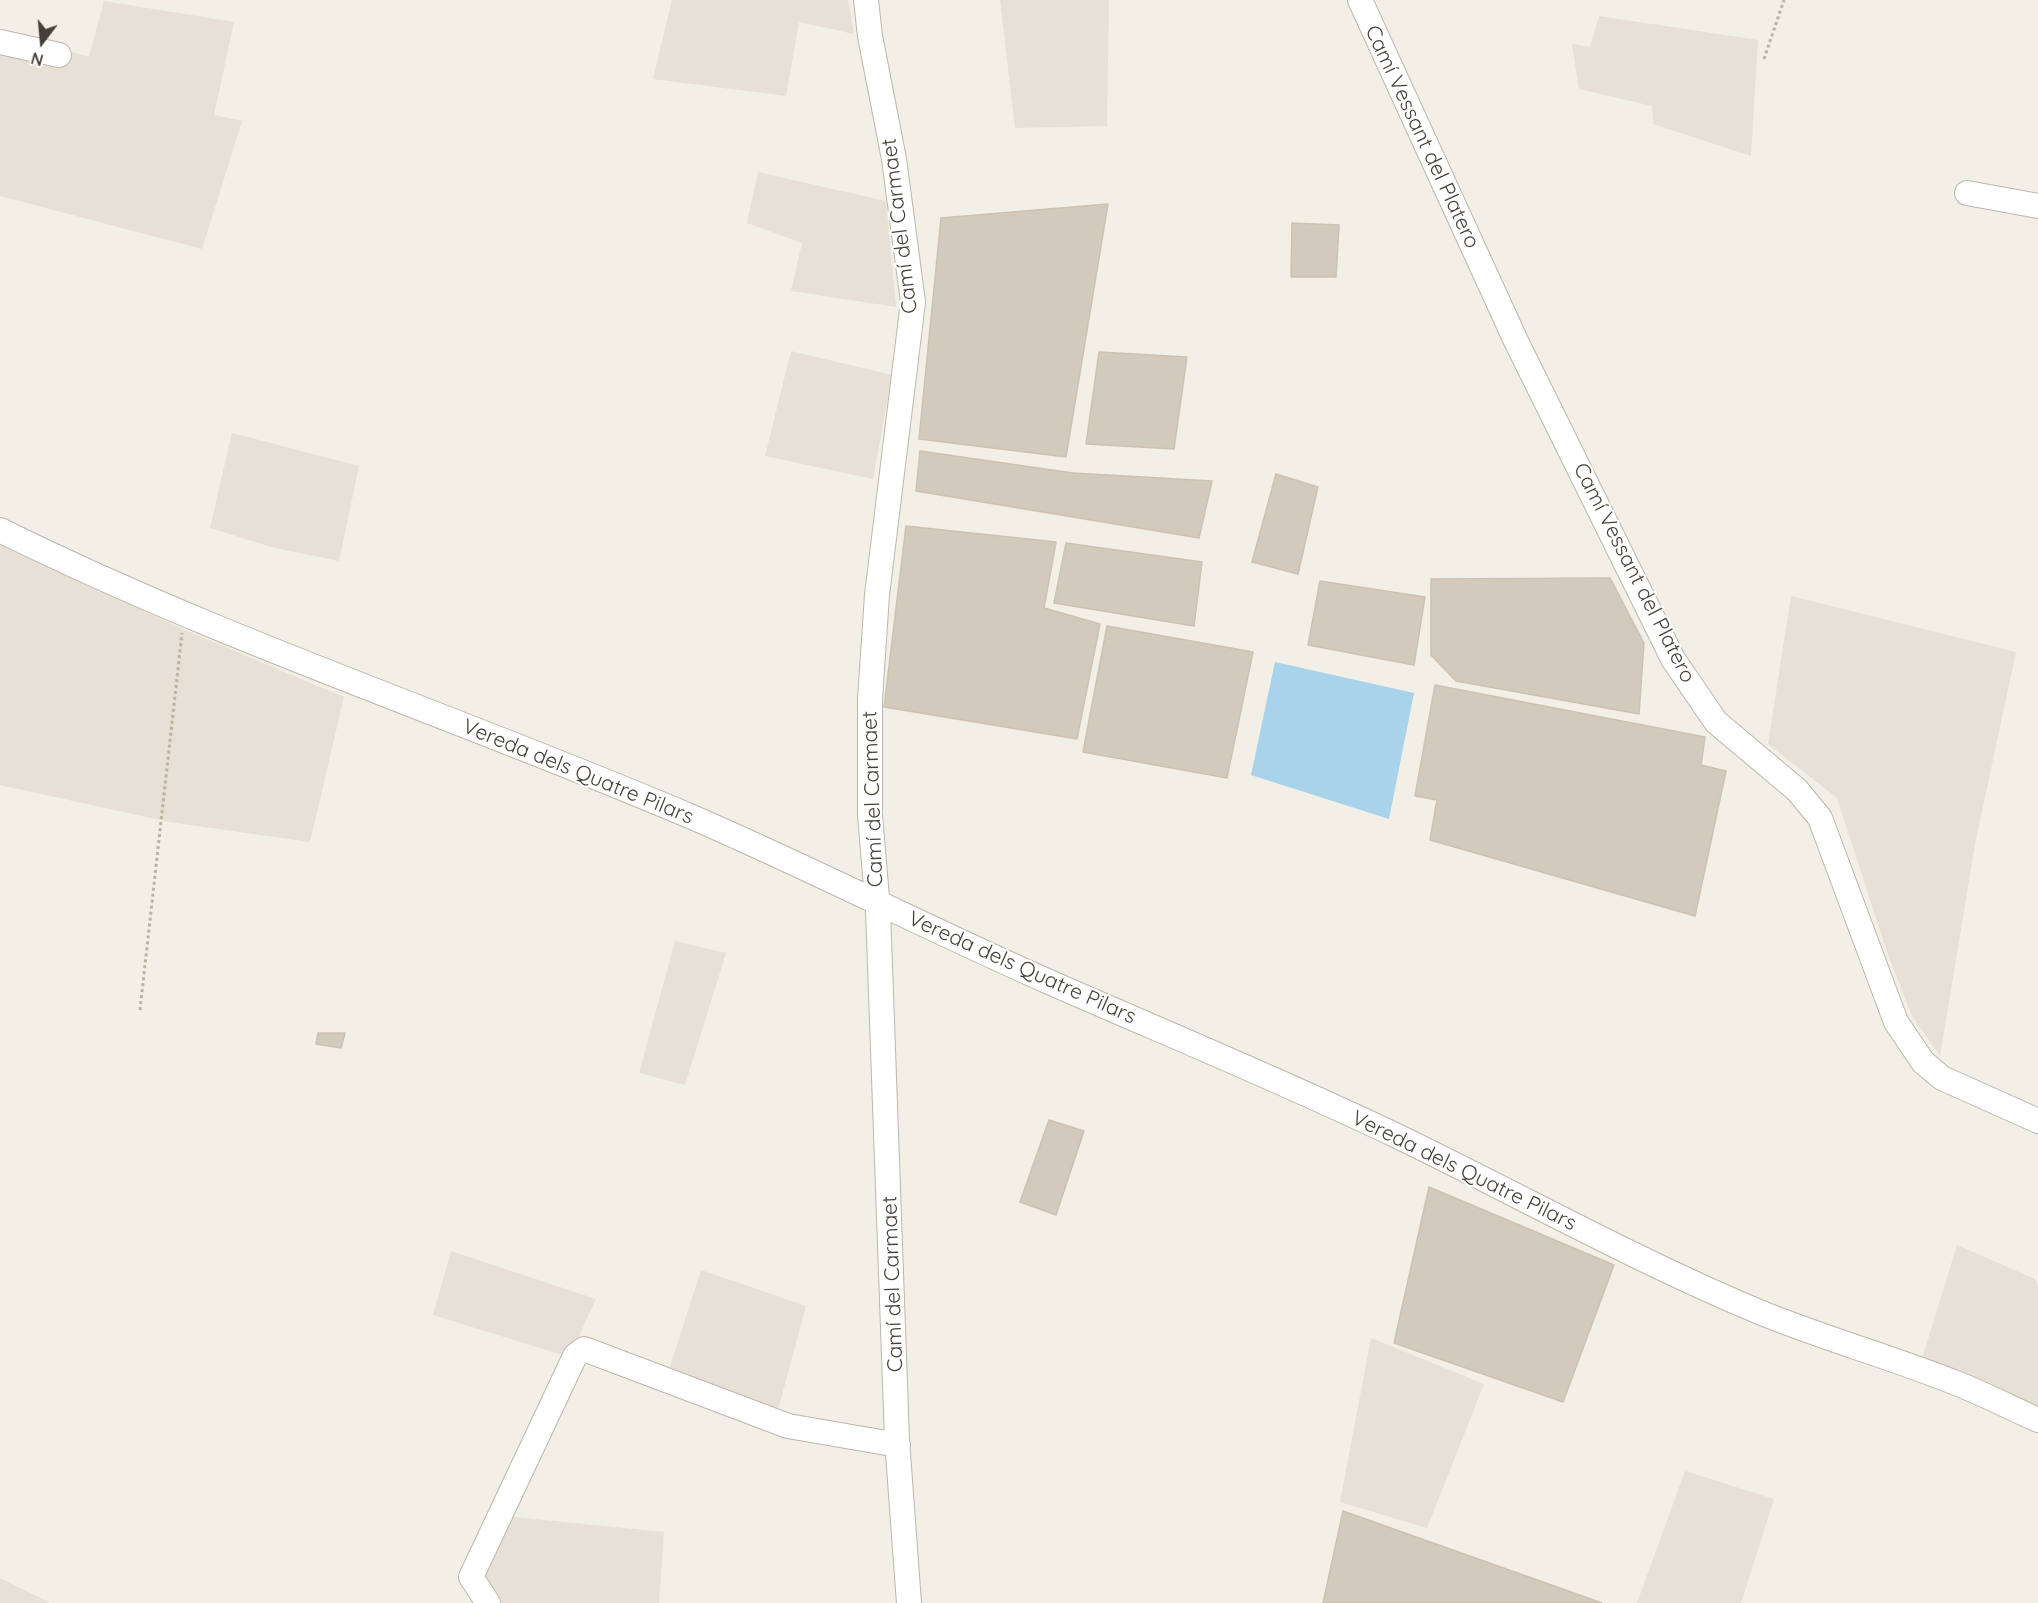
<!DOCTYPE html>
<html>
<head>
<meta charset="utf-8">
<style>
	body { margin:0 }
	#map { position:relative; width:2038px; height:1603px; overflow:hidden; background:#f2efe7; font-family:Quicksand,sans-serif }
	canvas { display:block }
	.north { position:absolute; left:12px; top:12px; width:60px; height:60px; -webkit-text-stroke:4px #fff; paint-order:stroke; rotate:196deg; font-size:16px; font-weight:700; line-height:24px; text-align:center; color:#453f37 }
	.north::after { content:''; display:block; margin:auto; width:21px; height:27px; background:#453f37; clip-path:polygon(50% 0,100% 100%,50% 72%,0 100%) }
</style>
</head>
<body>
<div id="map">
<canvas width="2038" height="1603"></canvas>
<div class="north">N</div>
</div>
<script>
const g = document.querySelector('canvas').getContext('2d');
g.lineJoin = 'round';
function fillPath(path, color) { g.fillStyle = color; g.fill(path, 'evenodd'); }
function stroke(path, color, width, dash) { g.strokeStyle = color; g.lineWidth = width; g.lineCap = dash ? 'butt' : 'round'; g.setLineDash(dash || []); g.stroke(path); }
function write(font, color, halo, rows, align = 'center') {
  g.font = font + ' Quicksand,sans-serif'; g.lineWidth = 4.5; g.setLineDash([]); g.textBaseline = 'middle'; g.strokeStyle = halo; g.fillStyle = color; for (const [text, x, y, turn = 0] of rows) {
    g.save(); g.translate(x, y); g.rotate((+turn || 0) * Math.PI / 180); g.textAlign = isNaN(turn) ? turn : align; if (halo) g.strokeText(text, 0, 0); g.fillText(text, 0, 0); g.restore();
  }
}
const residential = new Path2D(`
	M 672,0 L 848,0 L 854,34 L 799,22 L 786,96 L 653,79 Z
	M 1000,0 L 1109,0 L 1107,126 L 1015,128 Z
	M 104,1 L 234,22 L 214,115 L 242,121 L 202,249 L 0,196 L 0,32 L 89,57 Z
	M 1599,16 L 1758,40 L 1751,156 L 1653,124 L 1652,106 L 1579,89 L 1572,44 L 1590,47 Z
	M 758,172 L 886,201 L 896,307 L 791,291 L 802,243 L 747,223 Z
	M 791,351 L 892,375 L 873,479 L 765,456 Z
	M 232,433 L 359,466 L 339,561 L 275,548 L 210,528 Z
	M 0,544 L 185,630 L 344,697 L 310,842 L 169,822 L 0,785 Z
	M 1791,596 L 2016,652 L 1975,844 L 1940,1056 L 1911,1014 L 1887,952 L 1837,798 L 1768,744 Z
	M 675,941 L 726,953 L 685,1085 L 639,1073 Z
	M 1957,1245 L 2035,1279 L 2038,1285 L 2038,1408 L 1922,1359 Z
	M 451,1251 L 596,1299 L 569,1357 L 433,1315 Z
	M 701,1270 L 806,1306 L 776,1417 L 668,1373 Z
	M 1371,1338 L 1484,1384 L 1427,1528 L 1340,1502 Z
	M 1685,1471 L 1774,1499 L 1741,1603 L 1637,1603 Z
	M 504,1516 L 664,1532 L 659,1603 L 495,1603 L 480,1579 Z
	M 0,1578 L 51,1603 L 0,1603 Z`);
const water = new Path2D(`
	M 1275,662 L 1414,693 L 1389,819 L 1251,775 Z`);
const building = new Path2D(`
	M 1108,204 L 1066,457 L 919,439 L 941,218 Z
	M 1292,223 L 1339,225 L 1336,277 L 1291,277 Z
	M 1099,352 L 1187,357 L 1174,449 L 1086,444 Z
	M 920,451 L 1073,473 L 1212,481 L 1199,538 L 916,491 Z
	M 1276,474 L 1318,487 L 1298,574 L 1252,562 Z
	M 906,526 L 1056,542 L 1044,608 L 1100,624 L 1077,739 L 884,707 Z
	M 1066,543 L 1202,562 L 1194,626 L 1054,603 Z
	M 1610,578 L 1644,643 L 1639,714 L 1456,681 L 1431,655 L 1431,579 Z
	M 1320,581 L 1425,597 L 1414,665 L 1308,645 Z
	M 1107,626 L 1253,652 L 1227,778 L 1083,752 Z
	M 1435,685 L 1705,737 L 1701,765 L 1726,771 L 1695,916 L 1430,840 L 1437,800 L 1415,796 Z
	M 318,1033 L 345,1033 L 341,1048 L 316,1044 Z
	M 1049,1120 L 1084,1131 L 1056,1215 L 1020,1202 Z
	M 1429,1187 L 1614,1265 L 1563,1402 L 1394,1343 Z
	M 1343,1511 L 1602,1603 L 1323,1603 Z`);
const path = new Path2D(`
	M 1764,59 L 1784,0
	M 140,1010 L 182,633`);
const minor = new Path2D(`
	M 866,0 L 870,36 L 894,159 L 913,302 L 877,595 L 870,699 L 870,815 L 878,910 L 897,1440 L 909,1603
	M 1360,0 L 1516,341 L 1673,659 L 1716,722 L 1797,790 L 1820,818 L 1896,1022 L 1923,1062 L 1942,1078 L 2038,1121
	M 0,42 L 59,55
	M 1967,193 L 2038,206
	M 0,530 C 224,641 462,719 692,817 C 812,869 927,928 1047,981 C 1163,1032 1280,1080 1395,1135 C 1515,1193 1633,1259 1757,1311 C 1822,1338 1891,1357 1956,1383 C 1984,1394 2011,1408 2038,1420
	M 488,1603 L 471,1577 L 575,1356 L 584,1349 L 788,1426 L 898,1445`);
const streetNames = [
	["Camí Vessant del Platero",1422,137,65],
	["Camí del Carmaet",900,226,-97],
	["Camí Vessant del Platero",1634,573,63],
	["Vereda dels Quatre Pilars",578,772,22],
	["Camí del Carmaet",873,799,-92],
	["Vereda dels Quatre Pilars",1022,968,24],
	["Vereda dels Quatre Pilars",1464,1171,26],
	["Camí del Carmaet",893,1284,-92]
];
fillPath(residential, '#e6e0d6');
fillPath(water, '#a8d3eb');
fillPath(building, '#d3cabe');
stroke(building, '#cec1b1', 1.5);
stroke(minor, '#bdb6ab', 26);
stroke(path, '#beb19d', 3, [3, 3]);
stroke(minor, '#fff', 24);
write('21px', '#453f37', '#fff', streetNames);
</script>
</body>
</html>
